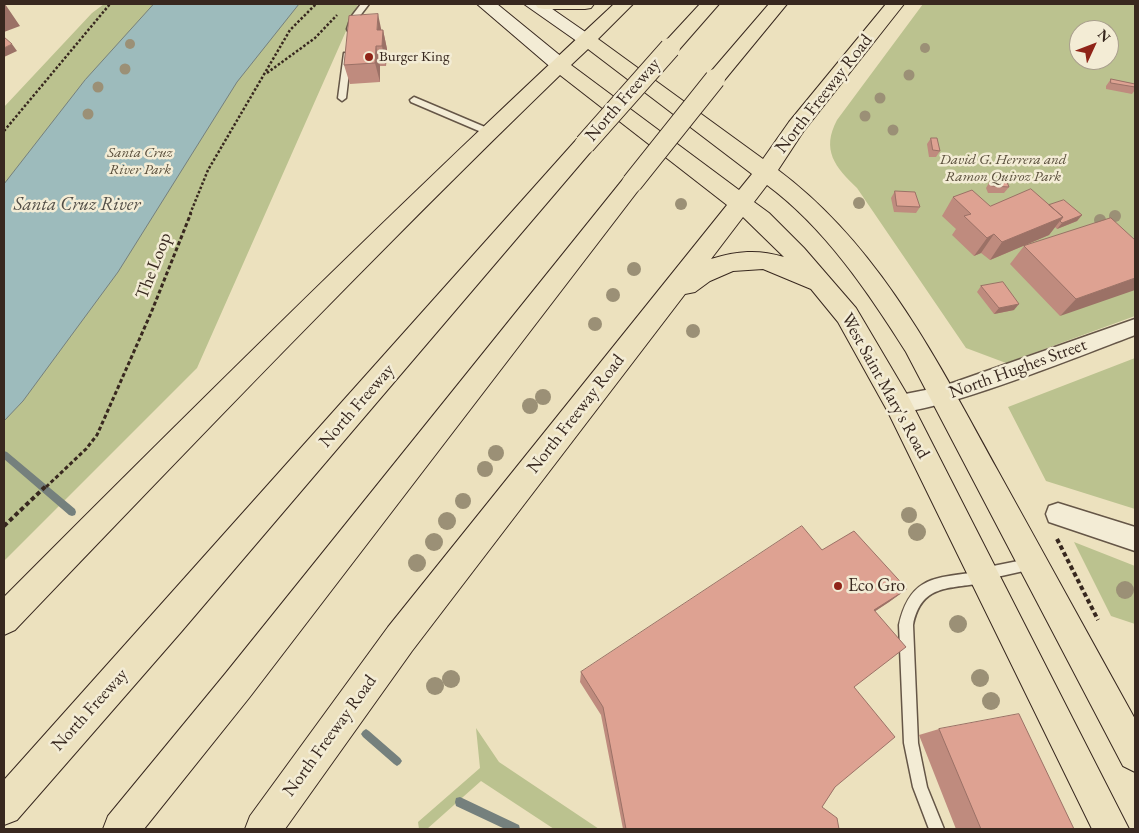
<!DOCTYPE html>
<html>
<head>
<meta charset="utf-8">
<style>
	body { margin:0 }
	#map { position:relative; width:1139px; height:833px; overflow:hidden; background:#ece1be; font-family:"EB Garamond",serif }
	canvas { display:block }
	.frame { position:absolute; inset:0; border:5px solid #38281f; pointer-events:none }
	.north { position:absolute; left:1069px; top:20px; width:50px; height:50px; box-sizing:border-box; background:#f3ecd5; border:1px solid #a89e8c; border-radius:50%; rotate:47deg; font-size:14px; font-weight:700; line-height:20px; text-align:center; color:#38281f }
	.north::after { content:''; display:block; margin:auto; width:18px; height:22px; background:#8f2418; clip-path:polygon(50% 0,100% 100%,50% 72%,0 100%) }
</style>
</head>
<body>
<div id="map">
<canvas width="1139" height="833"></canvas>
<div class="frame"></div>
<div class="north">N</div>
</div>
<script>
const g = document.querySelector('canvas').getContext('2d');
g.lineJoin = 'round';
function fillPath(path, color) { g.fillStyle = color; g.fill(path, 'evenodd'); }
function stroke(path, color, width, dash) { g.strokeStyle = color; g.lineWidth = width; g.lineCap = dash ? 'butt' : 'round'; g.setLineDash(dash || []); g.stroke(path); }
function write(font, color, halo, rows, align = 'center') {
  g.font = font + ' "EB Garamond",serif'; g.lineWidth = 5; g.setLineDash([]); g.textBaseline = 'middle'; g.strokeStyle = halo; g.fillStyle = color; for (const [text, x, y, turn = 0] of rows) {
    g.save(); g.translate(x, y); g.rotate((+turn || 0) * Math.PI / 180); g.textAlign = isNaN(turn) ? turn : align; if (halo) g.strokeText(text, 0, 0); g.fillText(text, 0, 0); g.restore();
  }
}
const green = new Path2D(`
	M 104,4 L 358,4 L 197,368 L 4,561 L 4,107 L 92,13 Z
	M 923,4 L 1135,4 L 1135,316 L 1006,363 L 966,348 L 857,188 C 835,167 821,150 837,120 ZM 1079,30 L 1109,30 L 1109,60 L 1079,60 Z
	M 1135,358 L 1135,509 L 1046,481 L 1008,407 Z
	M 1074,542 L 1135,566 L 1135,624 L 1111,616 Z
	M 476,728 L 499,762 L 599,829 L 554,829 L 481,781 L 427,829 L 419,829 L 418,822 L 480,768 Z`);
const water = new Path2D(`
	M 154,4 L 299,4 L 237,82 L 118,272 L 23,401 L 4,421 L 4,184 L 85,80 Z`);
const stream = new Path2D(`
	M 4,451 L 7,452 L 75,509 L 76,512 L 75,515 L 72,516 L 69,515 L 4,459 Z
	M 366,729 L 369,731 L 400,758 L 402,761 L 400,764 L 397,766 L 394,764 L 363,737 L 361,734 L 363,731 Z
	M 460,797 L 519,825 L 520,829 L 505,829 L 456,806 L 455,802 L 456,798 Z`);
const pathFar2 = new Path2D(`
	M 267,73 L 315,38 L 337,15
	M 4,131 L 110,4
	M 190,214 L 208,170 L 290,30 L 316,4`);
const pathFar1 = new Path2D(`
	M 46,487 L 86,449 L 97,435 L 151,313 L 191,213`);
const path = new Path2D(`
	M 4,526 L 47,485
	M 1057,539 L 1098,620`);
const service = new Path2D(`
	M 361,4 L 369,4 L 359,17 L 354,31 L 348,31 L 347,29 L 351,17 Z
	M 344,53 L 351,55 L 346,98 L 342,101 L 338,98 Z
	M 414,97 L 492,130 L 493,132 L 489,135 L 486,134 L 411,102 L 410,100 Z
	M 1033,558 L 1037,560 L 1039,564 L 1037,568 L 988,579 L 983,583 C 949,589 921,584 913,625 L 918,743 L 927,787 L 944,829 L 929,829 L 913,787 L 904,743 L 899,625 C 910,576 935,578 978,572 L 983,568 Z`);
const minor = new Path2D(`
	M 1135,319 L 1135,335 C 1095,350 920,421 890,411 L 887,404 L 890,397 L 941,387 Z
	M 1058,503 L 1135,527 L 1135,551 L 1049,522 L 1046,514 L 1049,506 Z`);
const secondary = new Path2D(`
	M 477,4 L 497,4 L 568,62 L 571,66 L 568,70 L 554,70 Z
	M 524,4 L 545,4 L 597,40 L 595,44 L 581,44 Z`);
const primary = new Path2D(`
	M 535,4 L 594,4 L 591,8 L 585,9 L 544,9 L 538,8 Z
	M 614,4 L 633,4 L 598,39 L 763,159 L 789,122 L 886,4 L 904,4 L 803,132 L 778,170 C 880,246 938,362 998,471 C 1044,554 1089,636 1135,719 L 1135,772 L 1123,766 L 906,352 C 868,292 825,228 767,185 L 754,202 L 769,213 L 804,248 L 856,308 L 908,396 L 1129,829 L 1092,829 L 888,412 L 838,322 L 811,289 L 763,269 L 733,271 L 710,281 L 695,292 L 685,294 L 412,651 L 285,829 L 245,829 L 250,816 L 388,627 L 727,205 L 560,75 C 374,255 194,443 15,630 L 4,635 L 4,597 C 204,396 406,197 614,4 ZM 588,49 L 752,174 L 739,190 L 571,65 ZM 743,217 L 784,257 C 758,249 737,251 711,259 Z`);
const motorway = new Path2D(`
	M 700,4 L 719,4 L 677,52 L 663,52 L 660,48 L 663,44 Z
	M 769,4 L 787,4 L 722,83 L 715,85 L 708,83 L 705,79 L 708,75 Z
	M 585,137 L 593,139 L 596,144 L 593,149 L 181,632 L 17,820 L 4,825 L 4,780 L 577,139 Z
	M 632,175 L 640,178 L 643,183 L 640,188 L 249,698 L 144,829 L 103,829 L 108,816 L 225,674 L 624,178 Z`);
const motorwayBridge = new Path2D(`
	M 585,144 L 670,48
	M 632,183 L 715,79`);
const trees = [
	[130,44,5],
	[925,48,5],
	[125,69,5.5],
	[909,75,5.5],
	[98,87,5.5],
	[880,98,5.5],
	[88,114,5.5],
	[865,116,5.5],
	[893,130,5.5],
	[859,203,6],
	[681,204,6],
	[1115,216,6],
	[1100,220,6],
	[634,269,7],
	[613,295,7],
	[595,324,7],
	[693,331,7],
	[543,397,8],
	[530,406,8],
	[496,453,8],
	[485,469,8],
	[463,501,8],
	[909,515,8],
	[447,521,9],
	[917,532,9],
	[434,542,9],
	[417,563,9],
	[1125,590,9],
	[958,624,9],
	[980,678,9],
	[451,679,9],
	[435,686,9],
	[991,701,9]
];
const wall = new Path2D(`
	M 382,30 L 383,30 L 387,49 L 386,66 L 380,66 L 380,82 L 350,84 L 344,65 Z
	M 1111,79 L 1135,84 L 1135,90 L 1132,94 L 1106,89 L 1106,86 Z
	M 931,138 L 940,151 L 936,157 L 929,157 L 927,144 Z
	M 990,181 L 1009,187 L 1004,193 L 988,193 L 986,188 Z
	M 895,191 L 920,207 L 916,213 L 894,212 L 891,198 Z
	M 953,197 L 990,206 L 1049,205 L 1082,215 L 1077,221 L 1057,229 L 1055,227 L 1049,235 L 990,260 L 981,253 L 974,256 L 952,235 L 956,229 L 942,216 Z
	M 1135,240 L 1060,316 L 1010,264 L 1024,246 Z
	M 981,286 L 1014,310 L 994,314 L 977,292 Z
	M 822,550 L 907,589 L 889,602 L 875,611 L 854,687 L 835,787 L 822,807 L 839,829 L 623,829 L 601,715 L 580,682 L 581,672 Z
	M 939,729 L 1074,829 L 956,829 L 919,735 Z`);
const shadedWall = new Path2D(`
	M 4,4 L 5,4 L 20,26 L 4,32 Z
	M 378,14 L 382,33 L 377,30 Z
	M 383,30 L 387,49 L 386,66 L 382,46 Z
	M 12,44 L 17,51 L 4,57 L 4,48 Z
	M 376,46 L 380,66 L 380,82 L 375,63 Z
	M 1082,215 L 1077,221 L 1057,229 L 1062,223 Z
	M 1063,217 L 1049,235 L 990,260 L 1002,242 Z
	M 994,234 L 981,253 L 974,256 L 987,238 Z
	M 1135,278 L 1135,290 L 1060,316 L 1076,299 Z
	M 1019,304 L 1014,310 L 994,314 L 999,308 Z
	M 907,589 L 889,602 L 859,622 L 874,610 Z`);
const building = new Path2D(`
	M 378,14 L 377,30 L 383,30 L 382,46 L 376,46 L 375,63 L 344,65 L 349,16 Z
	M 4,37 L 12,44 L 4,48 Z
	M 1111,79 L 1135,84 L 1135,87 L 1111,83 Z
	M 931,138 L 937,138 L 940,151 L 933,150 Z
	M 990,181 L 1007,182 L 1009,187 L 992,186 Z
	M 1031,189 L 1063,217 L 1002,242 L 994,234 L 987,238 L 964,216 L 971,214 L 953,197 L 972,190 L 990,206 Z
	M 895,191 L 915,192 L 920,207 L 897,206 Z
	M 1064,200 L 1082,215 L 1062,223 L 1060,221 L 1063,217 L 1049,205 Z
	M 1111,218 L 1135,240 L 1135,278 L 1076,299 L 1024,246 Z
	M 1003,282 L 1019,304 L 999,308 L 981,286 Z
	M 802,526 L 822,550 L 854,531 L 907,589 L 874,610 L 906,647 L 854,687 L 895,737 L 835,787 L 822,807 L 837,818 L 839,829 L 626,829 L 603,707 L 581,672 Z
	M 1019,714 L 1074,829 L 981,829 L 939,729 Z`);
const markers = [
	[369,57,5,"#8f2418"],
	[838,586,5,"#8f2418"]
];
const farPoinames = [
	["Burger King",379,57]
];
const farParknames = [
	["Santa Cruz",140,153],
	["River Park",140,170],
	["David G. Herrera and",1003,160],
	["Ramon Quiroz Park",1003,177]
];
const streetNames = [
	["North Freeway Road",824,94,-52],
	["North Freeway",623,100,-49],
	["The Loop",154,266,-69],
	["North Hughes Street",1018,369,-20],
	["West Saint Mary's Road",885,386,61],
	["North Freeway",357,406,-49],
	["North Freeway Road",576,414,-52],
	["North Freeway",90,710,-48],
	["North Freeway Road",330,736,-54]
];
const poiNames = [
	["Eco Gro",848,586]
];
const waterNames = [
	["Santa Cruz River",77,205]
];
fillPath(green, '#bbc28f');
fillPath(water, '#9dbbbc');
stroke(water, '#75807d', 1);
fillPath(stream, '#75807d');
stroke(service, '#655647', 3);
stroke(minor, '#655647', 3);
stroke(secondary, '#38281f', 2);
stroke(primary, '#38281f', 2);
stroke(motorway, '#38281f', 2);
stroke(pathFar2, '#38281f', 2.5, [2.5, 2]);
stroke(pathFar1, '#38281f', 3, [4, 2.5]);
stroke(path, '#38281f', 4, [4.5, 3]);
fillPath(service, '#f3ecd5');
fillPath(minor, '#f3ecd5');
fillPath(secondary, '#f3ecd5');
fillPath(primary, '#ece1be');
fillPath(motorway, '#ece1be');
stroke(motorwayBridge, '#38281f', 22, []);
stroke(motorwayBridge, '#ece1be', 20);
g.fillStyle = '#9b9076';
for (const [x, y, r] of trees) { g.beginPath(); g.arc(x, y, r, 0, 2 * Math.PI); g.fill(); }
fillPath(wall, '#bf8b7e');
fillPath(shadedWall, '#9b7166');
fillPath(building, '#dea292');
stroke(building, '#9b7166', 1);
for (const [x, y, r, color] of markers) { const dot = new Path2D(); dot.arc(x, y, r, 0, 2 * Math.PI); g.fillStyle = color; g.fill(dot); stroke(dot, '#f3ecd5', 2); }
write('15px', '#38281f', '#f3ecd5', farPoinames, 'left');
write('italic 15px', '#594e3b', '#f3ecd5', farParknames);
write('18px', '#38281f', '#f3ecd5', streetNames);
write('18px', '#38281f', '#f3ecd5', poiNames, 'left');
write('italic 19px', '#514d46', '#f3ecd5', waterNames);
</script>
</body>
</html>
